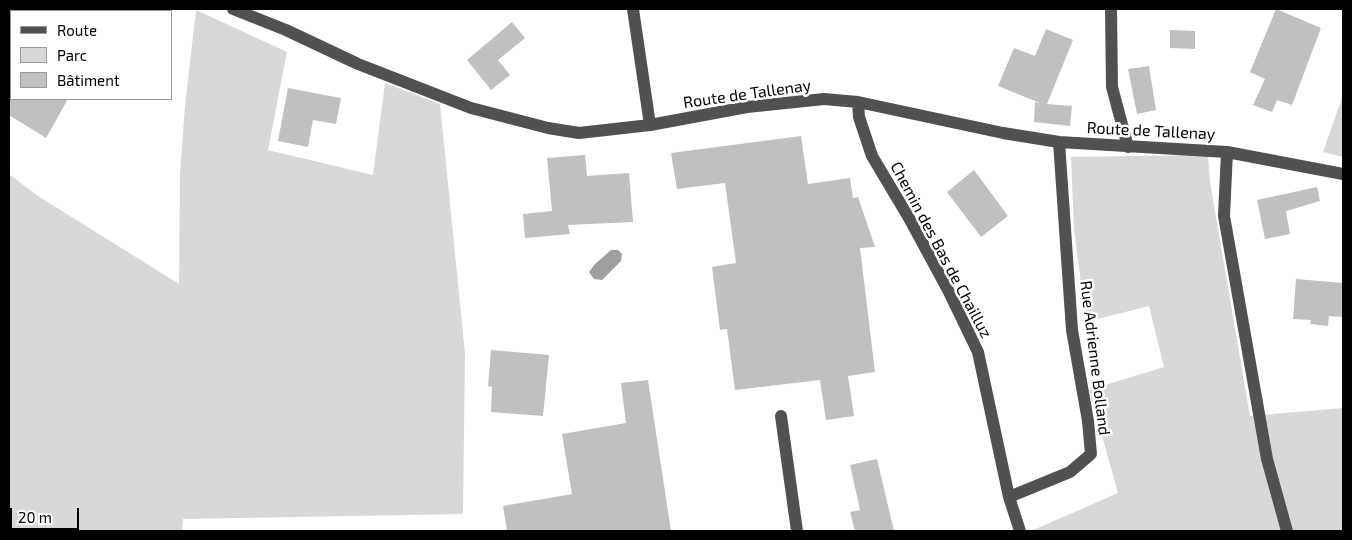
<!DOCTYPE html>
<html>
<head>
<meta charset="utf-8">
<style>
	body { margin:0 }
	#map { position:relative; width:1352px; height:540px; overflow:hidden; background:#fff; font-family:"Exo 2",sans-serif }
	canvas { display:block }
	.frame { position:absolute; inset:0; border:10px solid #000; pointer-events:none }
	.legend { position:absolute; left:10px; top:10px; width:162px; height:90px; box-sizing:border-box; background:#fff; border:1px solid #999; margin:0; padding:6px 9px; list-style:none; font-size:15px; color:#000 }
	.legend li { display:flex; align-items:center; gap:10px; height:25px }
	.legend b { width:25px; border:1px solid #999 }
	.scale { position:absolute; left:10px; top:508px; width:69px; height:22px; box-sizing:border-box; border:2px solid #000; border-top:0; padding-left:6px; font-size:15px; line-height:18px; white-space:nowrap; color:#000; -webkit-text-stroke:4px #fff; paint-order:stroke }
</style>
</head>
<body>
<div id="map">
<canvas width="1352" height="540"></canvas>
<div class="frame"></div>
<ul class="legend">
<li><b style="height:6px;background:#515151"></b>Route</li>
<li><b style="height:14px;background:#d8d8d8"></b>Parc</li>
<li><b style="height:14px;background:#c0c0c0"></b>Bâtiment</li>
</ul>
<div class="scale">20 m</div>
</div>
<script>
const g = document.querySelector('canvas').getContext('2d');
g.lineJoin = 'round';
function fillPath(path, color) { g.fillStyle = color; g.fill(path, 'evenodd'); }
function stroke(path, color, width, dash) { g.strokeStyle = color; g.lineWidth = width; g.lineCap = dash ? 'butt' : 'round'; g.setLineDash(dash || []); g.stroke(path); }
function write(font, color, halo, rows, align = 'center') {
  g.font = font + ' "Exo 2",sans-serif'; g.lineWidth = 5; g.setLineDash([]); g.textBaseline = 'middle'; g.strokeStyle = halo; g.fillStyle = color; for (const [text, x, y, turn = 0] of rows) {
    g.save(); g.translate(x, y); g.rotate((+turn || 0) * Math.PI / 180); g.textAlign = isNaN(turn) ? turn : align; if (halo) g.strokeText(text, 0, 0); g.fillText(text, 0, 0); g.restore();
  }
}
const green = new Path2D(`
	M 196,10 L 287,52 L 268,150 L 373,175 L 385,83 L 440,104 L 465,353 L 463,514 L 183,519 L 182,531 L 9,531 L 9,174 L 38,196 L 179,284 L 180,174 L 185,106 Z
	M 1343,95 L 1343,157 L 1323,152 Z
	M 1199,155 L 1208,156 L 1210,182 L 1250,416 L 1343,408 L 1343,531 L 1031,531 L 1118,493 L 1089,390 L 1164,367 L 1149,306 L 1086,322 L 1074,229 L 1071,157 Z`);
const water = new Path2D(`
	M 611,250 L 618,250 L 622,254 L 621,261 L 602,280 L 594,279 L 589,272 L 595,264 Z`);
const building = new Path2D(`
	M 1276,9 L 1321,28 L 1292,105 L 1277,100 L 1272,112 L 1253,105 L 1265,79 L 1250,72 Z
	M 512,22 L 525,38 L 498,60 L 510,75 L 491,90 L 467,60 Z
	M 1046,29 L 1073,40 L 1047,104 L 1072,106 L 1070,126 L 1034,122 L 1035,102 L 1040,103 L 998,86 L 1014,48 L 1035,56 Z
	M 1170,30 L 1195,31 L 1195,49 L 1170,48 Z
	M 1149,66 L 1156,110 L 1137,114 L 1128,69 Z
	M 288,88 L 341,98 L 336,124 L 313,120 L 308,147 L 278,141 Z
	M 9,99 L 68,99 L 46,138 L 9,115 Z
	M 801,136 L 808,184 L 850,178 L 853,198 L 858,197 L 875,247 L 860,248 L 875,372 L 848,376 L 854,416 L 826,420 L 820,380 L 735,390 L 727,329 L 720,330 L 712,267 L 736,263 L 725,183 L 677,189 L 671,153 Z
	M 585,155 L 587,176 L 629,173 L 633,222 L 568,225 L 570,234 L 525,238 L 523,214 L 552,211 L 547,158 Z
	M 974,170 L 1008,216 L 981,237 L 947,192 Z
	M 1317,187 L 1320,201 L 1286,211 L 1290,234 L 1265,239 L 1257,200 Z
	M 1296,279 L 1343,283 L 1342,317 L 1329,316 L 1328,326 L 1310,324 L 1311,320 L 1293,319 Z
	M 491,350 L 549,355 L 543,416 L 491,412 L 492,387 L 488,386 Z
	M 648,380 L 671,531 L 507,531 L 503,506 L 572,494 L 562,434 L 626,423 L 621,383 Z
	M 877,459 L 894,531 L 855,531 L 850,512 L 860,510 L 850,465 Z`);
const minor = new Path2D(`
	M 233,9 L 286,30 L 358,64 L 471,108 L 548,128 L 579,133 L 650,125 L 747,107 L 824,99 L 858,102 L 1003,133 L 1059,142 L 1227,152 L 1343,174
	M 633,9 L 650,125
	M 1111,9 L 1112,87 L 1128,147
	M 858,102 L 859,117 L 872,156 L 909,218 L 948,290 L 978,352 L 1009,497 L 1020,531
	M 1227,152 L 1224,216 L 1267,459 L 1287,531
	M 781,416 L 797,531
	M 1009,497 L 1070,472 L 1091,454 L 1088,421 L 1072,330 L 1059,142`);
const streetNames = [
	["Route de Tallenay",747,94,-8],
	["Route de Tallenay",1151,131,3],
	["Chemin des Bas de Chailluz",941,250,62],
	["Rue Adrienne Bolland",1095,358,83]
];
fillPath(green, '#d8d8d8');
fillPath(water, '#9f9f9f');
fillPath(building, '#c0c0c0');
stroke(minor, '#515151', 12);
write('16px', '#000', '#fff', streetNames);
</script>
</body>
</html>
